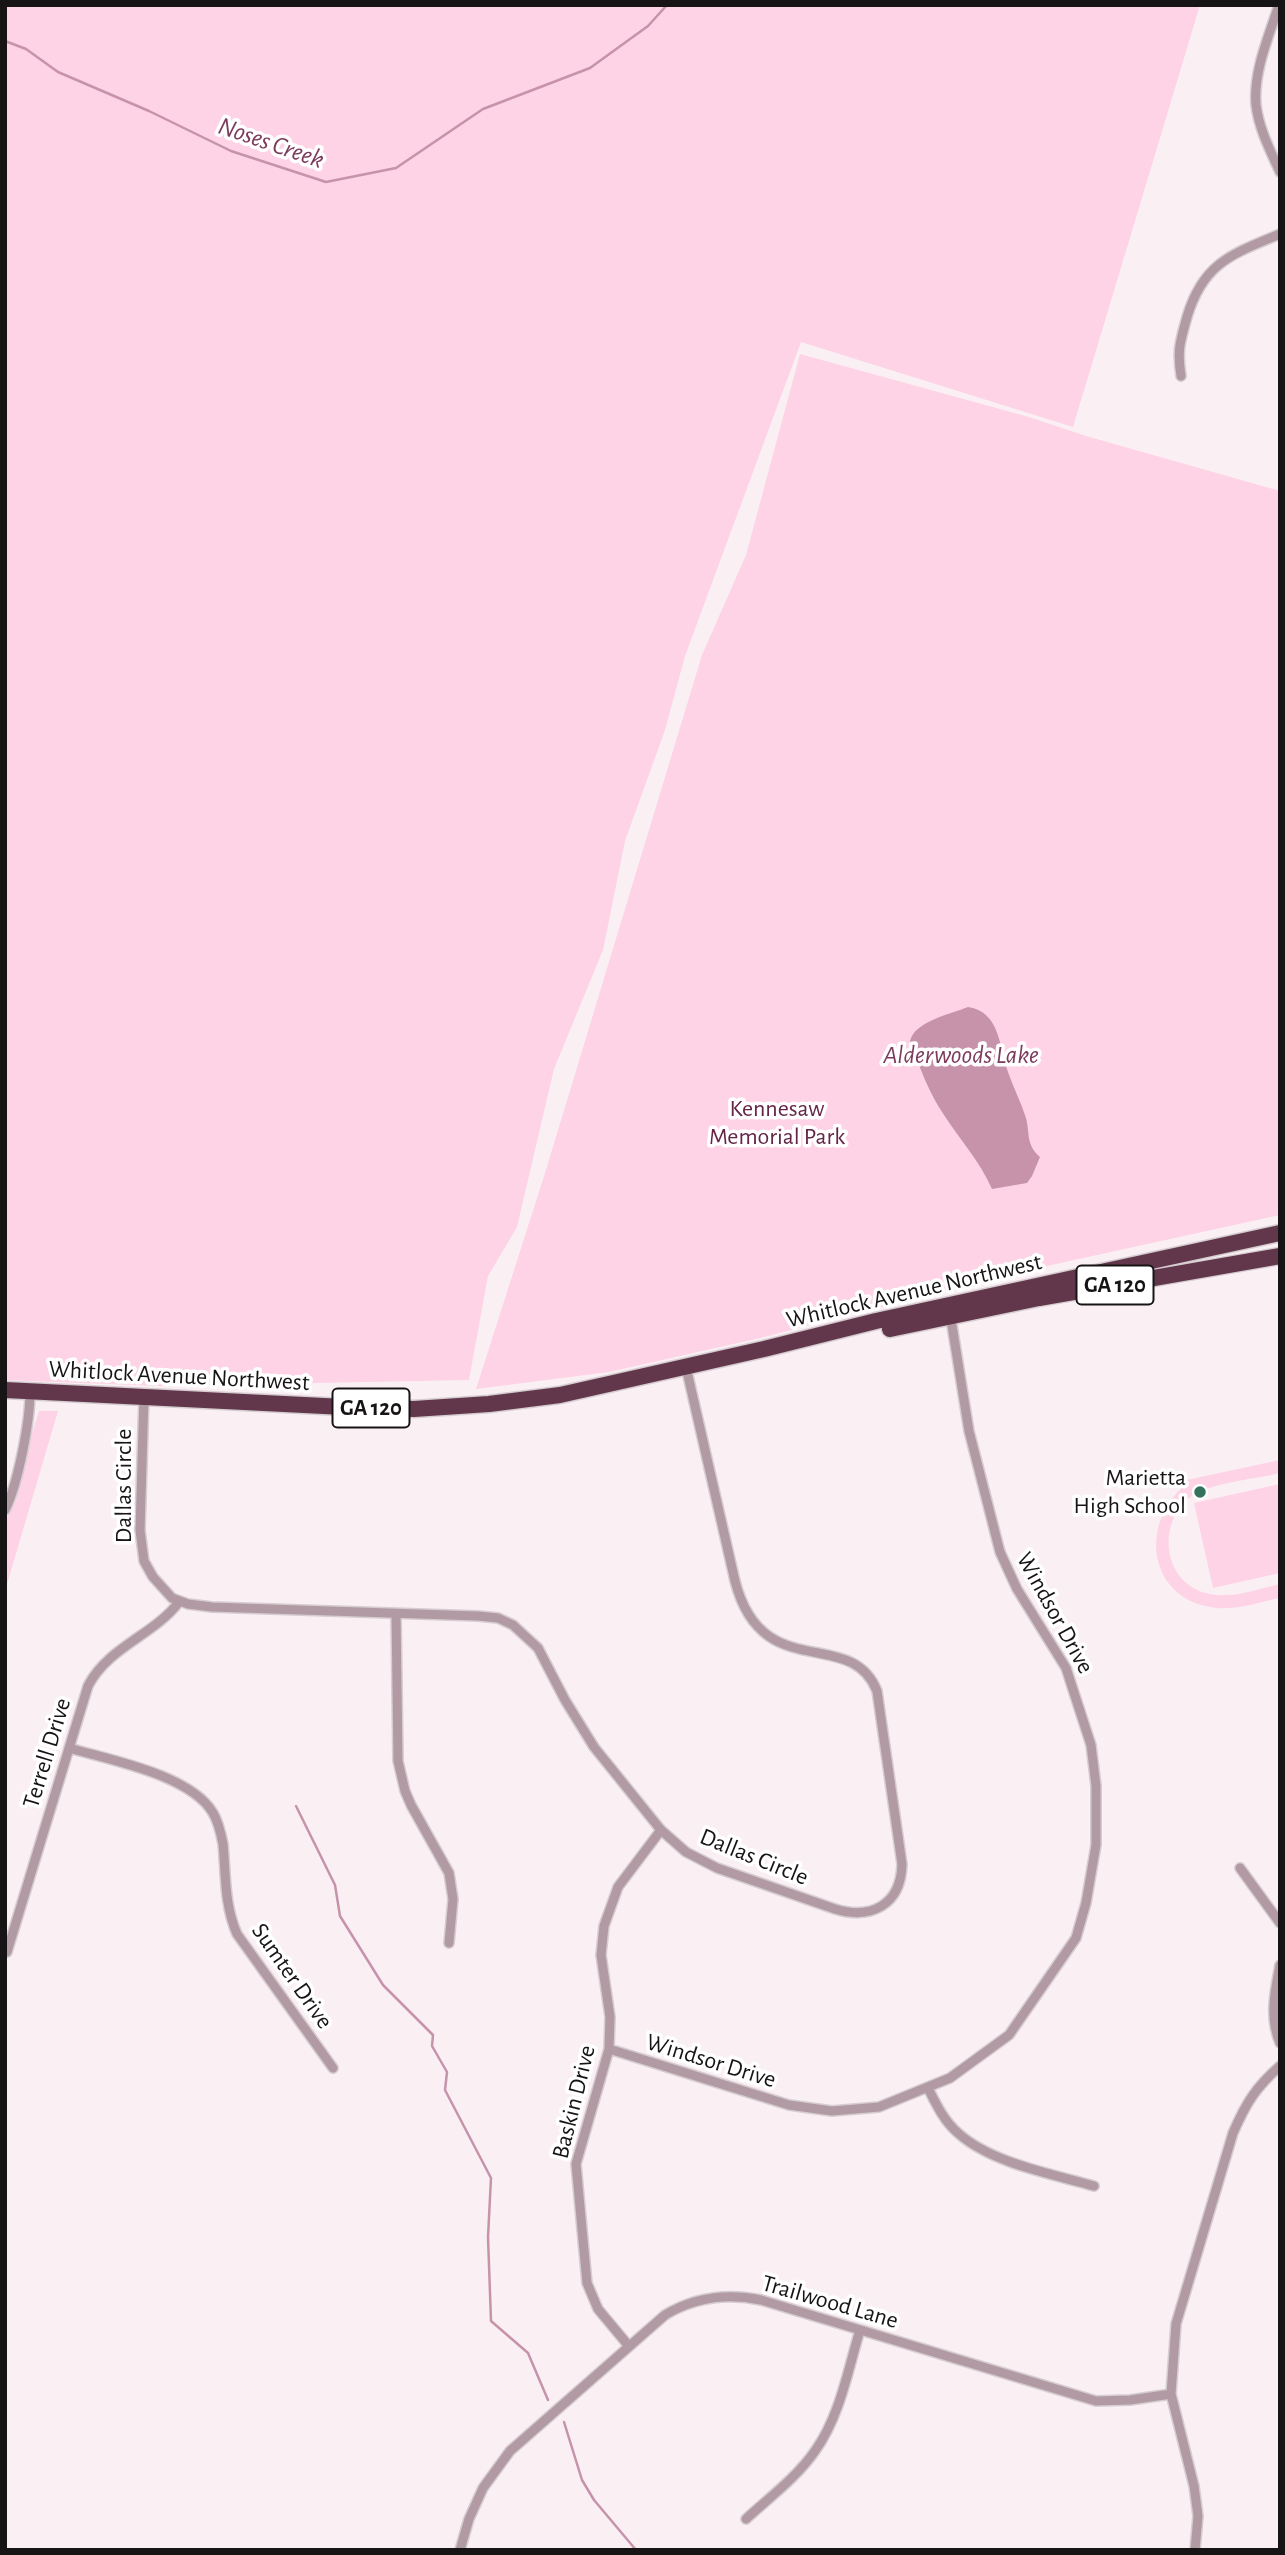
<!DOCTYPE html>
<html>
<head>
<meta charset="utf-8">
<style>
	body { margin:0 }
	#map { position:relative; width:1285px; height:2555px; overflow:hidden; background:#faf0f4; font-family:"Alegreya Sans",sans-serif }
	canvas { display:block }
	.frame { position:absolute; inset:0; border:7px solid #171415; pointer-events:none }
</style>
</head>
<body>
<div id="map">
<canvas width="1285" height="2555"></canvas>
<div class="frame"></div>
</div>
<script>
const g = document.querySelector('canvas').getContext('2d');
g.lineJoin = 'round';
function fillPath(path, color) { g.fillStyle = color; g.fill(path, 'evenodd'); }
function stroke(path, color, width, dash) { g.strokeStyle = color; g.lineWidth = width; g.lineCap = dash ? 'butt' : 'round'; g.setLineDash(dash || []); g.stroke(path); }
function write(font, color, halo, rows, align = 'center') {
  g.font = font + ' "Alegreya Sans",sans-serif'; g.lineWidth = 7; g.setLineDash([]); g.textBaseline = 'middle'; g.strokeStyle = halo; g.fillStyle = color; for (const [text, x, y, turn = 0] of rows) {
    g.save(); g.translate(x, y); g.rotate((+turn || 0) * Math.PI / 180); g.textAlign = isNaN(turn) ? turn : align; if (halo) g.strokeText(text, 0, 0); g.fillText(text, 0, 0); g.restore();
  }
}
const green = new Path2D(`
	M 5,5 L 1200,5 L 1073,427 L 801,342 L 685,656 L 665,730 L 625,841 L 603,950 L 554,1069 L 517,1227 L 488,1276 L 469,1380 L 158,1386 L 5,1380 Z
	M 800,354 L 1029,417 L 1086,436 L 1280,491 L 1280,1215 L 1042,1267 L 760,1338 L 609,1372 L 476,1389 L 545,1173 L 702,655 L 746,555 Z
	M 39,1411 L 58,1411 L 5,1591 L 5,1521 L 16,1500 L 26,1453 Z
	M 1280,1460 L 1280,1473 C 1255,1479 1217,1482 1195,1494 C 1155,1518 1161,1585 1210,1594 C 1233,1599 1258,1589 1280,1584 L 1280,1598 C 1258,1602 1233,1612 1210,1607 C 1148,1596 1140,1524 1184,1486 L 1182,1481 Z
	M 1280,1484 L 1280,1573 L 1213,1588 L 1194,1503 Z`);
const water = new Path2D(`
	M 968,1007 C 1001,1012 999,1048 1008,1072 C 1013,1087 1021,1102 1026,1118 C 1030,1134 1026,1145 1040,1157 L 1032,1176 L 1027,1183 L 992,1189 C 979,1160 961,1141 944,1115 C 929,1093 919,1066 910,1041 C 915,1021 951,1014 968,1007 Z`);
const stream = new Path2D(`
	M 5,41 L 26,49 L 58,72 L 149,111 L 231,151 L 326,182 L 396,168 L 483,109 L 590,68 L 648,26 L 667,5
	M 296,1806 L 335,1885 L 340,1916 L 383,1985 L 433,2035 L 432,2046 L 447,2072 L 445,2090 L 491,2178 L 488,2237 L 491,2321 L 528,2353 L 548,2400
	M 564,2422 L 582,2480 L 594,2500 L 636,2550`);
const street = new Path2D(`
	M 1279,5 C 1269,36 1253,72 1256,105 C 1259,129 1270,150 1280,172
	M 1181,376 C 1177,350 1180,342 1187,317 C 1203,263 1232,254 1280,234
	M 144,1397 L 140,1530 L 144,1561 L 153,1577 L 172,1598 L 188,1604 L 212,1607 L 478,1616 L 498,1618 L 513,1625 L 538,1648 L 565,1700 L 594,1747 L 661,1830 L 686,1852 L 717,1868 L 835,1909 C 871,1920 901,1905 902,1864 L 877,1691 C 851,1625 762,1686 735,1581 L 686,1367
	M 5,1510 C 18,1484 30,1422 30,1392
	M 396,1614 L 398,1761 L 405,1791 L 411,1805 L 449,1873 L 453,1899 L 449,1943
	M 69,1748 C 110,1760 191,1775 213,1813 C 219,1823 221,1834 223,1844 C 226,1875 224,1904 237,1934 L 333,2068
	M 1240,1868 L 1280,1923
	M 7,1952 L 88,1686 C 108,1647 154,1635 179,1602
	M 1280,1965 C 1275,1991 1269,2017 1280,2043
	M 609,2049 L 789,2105 L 832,2111 L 879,2107 L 950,2078 L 1009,2035 L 1076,1938 L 1086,1903 L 1096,1845 L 1096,1786 L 1091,1745 L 1066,1668 L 1017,1589 L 1000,1552 L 969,1431 L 950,1313
	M 928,2088 C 936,2104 944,2121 958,2133 C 991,2163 1052,2174 1094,2186
	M 628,2345 L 598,2309 L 587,2283 L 576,2164 L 609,2049 L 610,2017 L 601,1955 L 604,1926 L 618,1887 L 661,1830
	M 746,2519 C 770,2497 797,2477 815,2451 C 840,2416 848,2370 860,2330
	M 460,2550 L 469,2519 L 483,2488 L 510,2451 L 665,2315 C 695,2297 727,2293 761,2300 L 1096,2401 L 1130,2400 L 1171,2394
	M 1195,2550 L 1198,2516 L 1194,2486 L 1171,2394 L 1176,2324 L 1233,2133 C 1246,2103 1256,2087 1280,2066`);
const highway = new Path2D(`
	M 890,1329 L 1039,1298 L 1280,1256
	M 5,1390 L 344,1407 L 414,1409 L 489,1404 L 560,1395 L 764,1349 L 876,1321 L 1280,1233`);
const markers = [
	[1200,1492,7,"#34725e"]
];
const shields = [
	[1115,1285,77],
	[371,1408,77]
];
const shieldNames = [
	["GA 120",1115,1285],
	["GA 120",371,1408]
];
const parkNames = [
	["Kennesaw",777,1109],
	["Memorial Park",777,1137]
];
const streetNames = [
	["Whitlock Avenue Northwest",914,1291,-13],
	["Whitlock Avenue Northwest",179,1376,3],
	["Dallas Circle",124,1486,-90],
	["Windsor Drive",1055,1613,61],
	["Terrell Drive",47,1753,-73],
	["Dallas Circle",754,1857,22],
	["Sumter Drive",292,1976,55],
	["Windsor Drive",711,2061,17],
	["Baskin Drive",574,2102,-76],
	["Trailwood Lane",830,2302,16]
];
const poiNames = [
	["Marietta",1186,1478],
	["High School",1186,1506]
];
const waterNames = [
	["Noses Creek",271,143,19],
	["Alderwoods Lake",961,1055]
];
fillPath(green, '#fdd3e5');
fillPath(water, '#c693aa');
stroke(stream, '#c693aa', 2.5);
stroke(street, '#d6cdd0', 12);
stroke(highway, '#d6cdd0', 19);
stroke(street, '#b19aa4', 9);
stroke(highway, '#62374c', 16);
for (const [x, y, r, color] of markers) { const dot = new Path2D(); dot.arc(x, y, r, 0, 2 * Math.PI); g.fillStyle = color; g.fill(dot); stroke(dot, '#fff', 2.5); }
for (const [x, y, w] of shields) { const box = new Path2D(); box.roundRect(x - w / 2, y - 19.5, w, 39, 5); g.fillStyle = '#fff'; g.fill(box); stroke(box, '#171415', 2); }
write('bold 23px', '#171415', null, shieldNames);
write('24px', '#642546', '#fff', parkNames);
write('24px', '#171415', '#fff', streetNames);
write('24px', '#171415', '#fff', poiNames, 'right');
write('italic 26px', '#7c3b5b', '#fff', waterNames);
</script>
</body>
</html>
